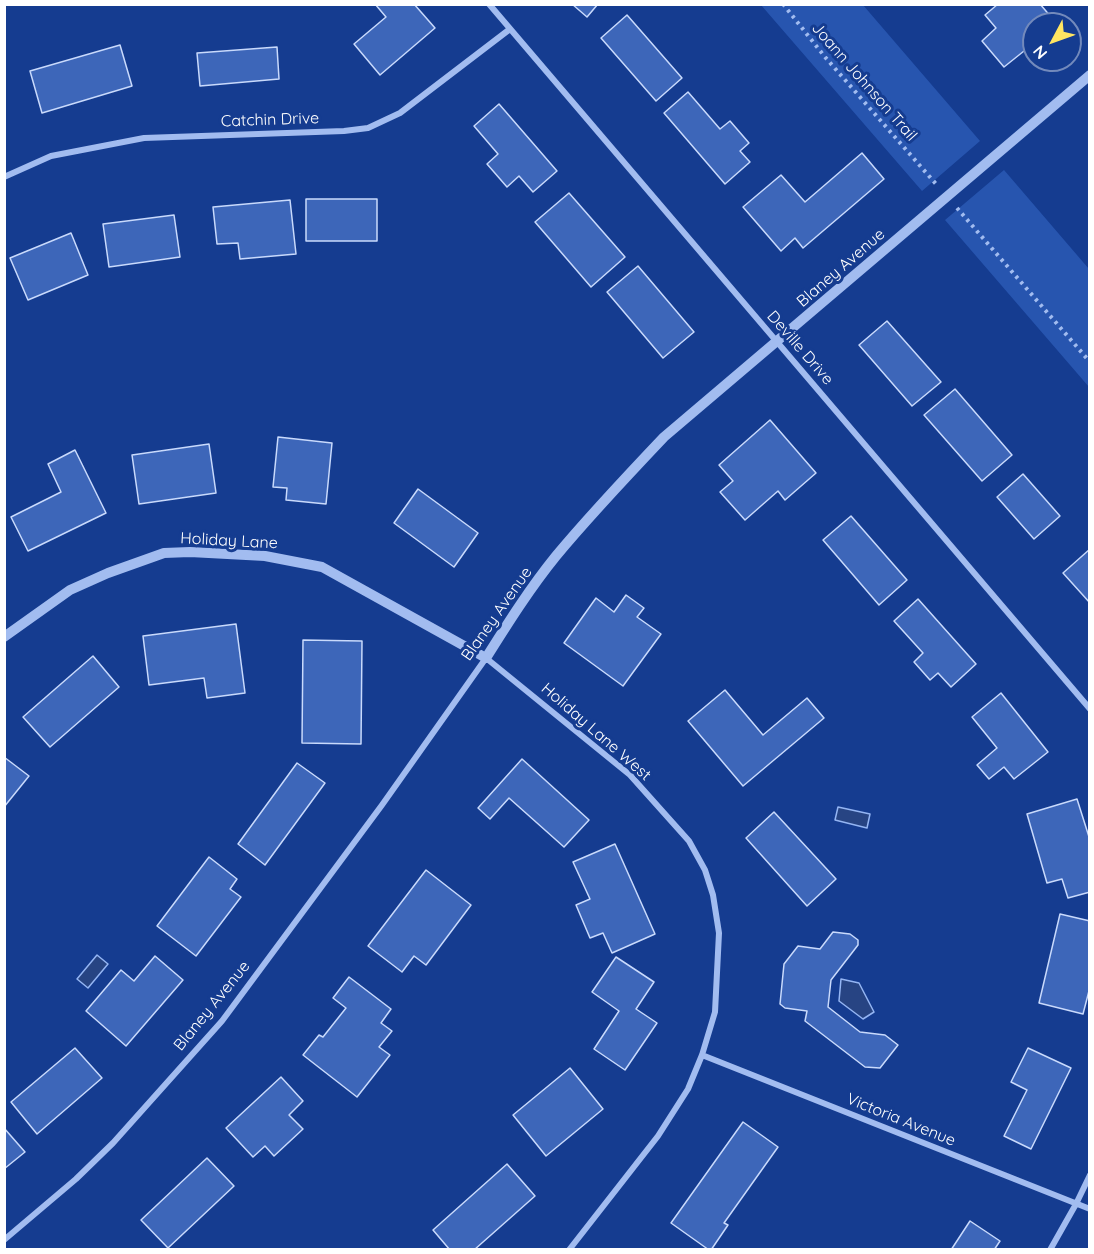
<!DOCTYPE html>
<html>
<head>
<meta charset="utf-8">
<style>
	body { margin:0 }
	#map { position:relative; width:1094px; height:1254px; overflow:hidden; background:#153c90; font-family:Quicksand,sans-serif }
	canvas { display:block }
	.frame { position:absolute; inset:0; border:6px solid #fff; pointer-events:none }
	.north { position:absolute; left:1022px; top:12px; width:60px; height:60px; box-sizing:border-box; background:#153c90; border:2px solid #738abc; border-radius:50%; rotate:229deg; font-size:16px; font-weight:700; line-height:24px; text-align:center; color:#fff }
	.north::after { content:''; display:block; margin:auto; width:21px; height:27px; background:#ffe562; clip-path:polygon(50% 0,100% 100%,50% 72%,0 100%) }
</style>
</head>
<body>
<div id="map">
<canvas width="1094" height="1254"></canvas>
<div class="frame"></div>
<div class="north">N</div>
</div>
<script>
const g = document.querySelector('canvas').getContext('2d');
g.lineJoin = 'round';
function fillPath(path, color) { g.fillStyle = color; g.fill(path, 'evenodd'); }
function stroke(path, color, width, dash) { g.strokeStyle = color; g.lineWidth = width; g.lineCap = dash ? 'butt' : 'round'; g.setLineDash(dash || []); g.stroke(path); }
function write(font, color, halo, rows, align = 'center') {
  g.font = font + ' Quicksand,sans-serif'; g.lineWidth = 6; g.setLineDash([]); g.textBaseline = 'middle'; g.strokeStyle = halo; g.fillStyle = color; for (const [text, x, y, turn = 0] of rows) {
    g.save(); g.translate(x, y); g.rotate((+turn || 0) * Math.PI / 180); g.textAlign = isNaN(turn) ? turn : align; if (halo) g.strokeText(text, 0, 0); g.fillText(text, 0, 0); g.restore();
  }
}
const green = new Path2D(`
	M 761,5 L 863,5 L 980,141 L 922,191 Z
	M 1004,170 L 1089,269 L 1089,387 L 945,220 Z`);
const water = new Path2D(`
	M 838,807 L 870,814 L 867,828 L 835,820 Z
	M 97,955 L 108,964 L 88,988 L 77,979 Z
	M 841,979 L 859,983 L 874,1012 L 863,1019 L 839,1001 Z`);
const building = new Path2D(`
	M 375,4 L 414,4 L 435,28 L 380,75 L 354,44 L 386,17 Z
	M 572,4 L 598,4 L 587,17 Z
	M 998,4 L 1040,4 L 1057,24 L 1034,24 L 1034,43 L 1004,67 L 982,41 L 996,28 L 985,15 Z
	M 627,15 L 682,78 L 656,101 L 601,38 Z
	M 120,45 L 132,86 L 42,113 L 30,71 Z
	M 277,47 L 279,79 L 200,86 L 197,53 Z
	M 688,92 L 720,129 L 730,121 L 749,143 L 740,151 L 750,162 L 725,184 L 664,113 Z
	M 499,104 L 557,171 L 533,192 L 519,176 L 507,187 L 487,164 L 498,154 L 474,126 Z
	M 862,153 L 884,179 L 803,248 L 795,238 L 781,251 L 743,207 L 781,175 L 805,202 Z
	M 569,193 L 625,257 L 591,287 L 535,222 Z
	M 306,199 L 377,199 L 377,241 L 306,241 Z
	M 290,200 L 296,254 L 240,259 L 238,243 L 217,244 L 213,207 Z
	M 174,215 L 180,257 L 109,267 L 103,224 Z
	M 71,233 L 88,275 L 28,300 L 10,258 Z
	M 638,266 L 694,332 L 663,358 L 607,292 Z
	M 887,321 L 941,382 L 912,406 L 859,345 Z
	M 955,389 L 1012,455 L 982,481 L 924,415 Z
	M 770,420 L 816,473 L 785,500 L 778,491 L 745,520 L 720,492 L 733,481 L 719,465 Z
	M 278,437 L 332,443 L 326,504 L 286,500 L 287,488 L 273,487 Z
	M 209,444 L 216,493 L 139,504 L 132,455 Z
	M 75,450 L 106,513 L 28,551 L 11,517 L 61,492 L 48,464 Z
	M 1023,474 L 1060,516 L 1034,539 L 997,497 Z
	M 418,489 L 478,533 L 454,567 L 394,523 Z
	M 851,516 L 907,580 L 879,605 L 823,540 Z
	M 1090,549 L 1090,603 L 1063,573 Z
	M 626,595 L 644,608 L 637,617 L 661,634 L 623,686 L 564,643 L 596,598 L 614,612 Z
	M 918,599 L 976,664 L 951,687 L 938,673 L 930,680 L 914,662 L 923,653 L 894,621 Z
	M 236,624 L 245,693 L 207,698 L 204,678 L 149,685 L 143,636 Z
	M 303,640 L 362,641 L 361,744 L 302,743 Z
	M 93,656 L 119,687 L 50,747 L 23,717 Z
	M 725,690 L 763,735 L 807,698 L 824,718 L 743,786 L 688,721 Z
	M 1001,693 L 1048,752 L 1014,779 L 1004,767 L 989,779 L 977,765 L 997,748 L 972,717 Z
	M 4,757 L 29,776 L 4,807 Z
	M 522,759 L 589,820 L 564,847 L 509,798 L 490,819 L 478,808 Z
	M 297,763 L 325,783 L 265,865 L 238,844 Z
	M 1077,799 L 1090,840 L 1090,892 L 1068,898 L 1062,879 L 1047,883 L 1027,814 Z
	M 774,812 L 836,879 L 807,906 L 746,838 Z
	M 615,844 L 655,934 L 612,953 L 603,933 L 590,938 L 576,905 L 590,899 L 573,862 Z
	M 209,857 L 237,879 L 230,889 L 241,897 L 196,956 L 157,926 Z
	M 426,870 L 471,905 L 426,965 L 414,956 L 402,972 L 368,946 Z
	M 1060,914 L 1090,921 L 1090,987 L 1083,1014 L 1039,1003 Z
	M 833,932 L 850,934 L 858,940 L 858,945 L 831,980 L 828,1007 L 860,1032 L 885,1035 L 898,1045 L 880,1068 L 865,1067 L 805,1021 L 807,1011 L 785,1008 L 780,1004 L 784,964 L 798,946 L 820,949 Z
	M 155,956 L 183,980 L 126,1046 L 86,1011 L 121,970 L 134,981 Z
	M 616,957 L 654,982 L 636,1009 L 657,1023 L 625,1070 L 594,1049 L 619,1011 L 592,992 Z
	M 349,977 L 391,1009 L 381,1023 L 392,1031 L 379,1047 L 390,1055 L 357,1097 L 303,1055 L 319,1035 L 323,1037 L 346,1008 L 333,998 Z
	M 75,1048 L 102,1078 L 37,1134 L 11,1102 Z
	M 1028,1048 L 1071,1068 L 1031,1149 L 1004,1136 L 1027,1090 L 1011,1082 Z
	M 570,1068 L 603,1109 L 546,1156 L 513,1115 Z
	M 281,1077 L 303,1101 L 289,1115 L 303,1129 L 274,1156 L 265,1146 L 253,1157 L 226,1128 Z
	M 743,1122 L 778,1147 L 724,1223 L 728,1225 L 711,1250 L 709,1250 L 671,1223 Z
	M 4,1128 L 25,1152 L 4,1169 Z
	M 207,1158 L 234,1186 L 168,1248 L 141,1220 Z
	M 507,1164 L 535,1196 L 474,1250 L 450,1250 L 433,1230 Z
	M 970,1221 L 1000,1241 L 994,1250 L 951,1250 Z`);
const path = new Path2D(`
	M 783,4 L 825,57 L 936,184
	M 957,208 L 1090,362`);
const minor = new Path2D(`
	M 489,4 L 1090,709
	M 4,177 L 51,156 L 144,138 L 344,131 L 368,128 L 400,113 L 510,29
	M 702,1055 L 1090,1209
	M 4,1240 L 76,1179 L 113,1143 L 222,1021 L 382,805 L 486,658 L 630,775 L 689,841 L 705,870 L 713,895 L 719,933 L 715,1012 L 702,1055 L 688,1089 L 658,1136 L 569,1250
	M 1050,1250 L 1076,1204 L 1090,1175`);
const tertiary = new Path2D(`
	M 4,637 L 70,590 L 108,573 L 164,553 L 190,552 L 265,556 L 322,567 L 486,658 C 508,623 530,588 556,556 C 590,515 627,476 664,437 L 1090,75`);
const streetNames = [
	["Joann Johnson Trail",864,82,49],
	["Catchin Drive",270,120,-2],
	["Blaney Avenue",841,268,-41],
	["Deville Drive",800,348,49],
	["Holiday Lane",229,541,3],
	["Blaney Avenue",497,614,-55],
	["Holiday Lane West",596,732,41],
	["Blaney Avenue",212,1006,-51],
	["Victoria Avenue",901,1120,22]
];
fillPath(green, '#2755af');
fillPath(water, '#274483');
stroke(water, '#94b5f3', 1.5);
fillPath(building, '#3d66b9');
stroke(building, '#c9dafc', 1.5);
stroke(path, '#a2bcf0', 4, [3, 4.5]);
stroke(minor, '#a2bcf0', 6);
stroke(tertiary, '#a2bcf0', 10);
write('16px', '#fff', '#153c90', streetNames);
</script>
</body>
</html>
